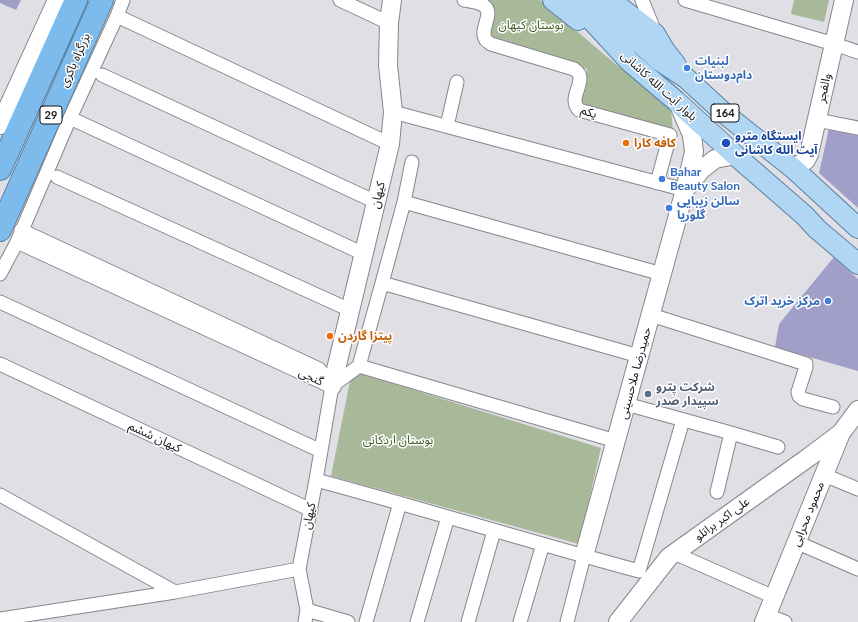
<!DOCTYPE html>
<html>
<head>
<meta charset="utf-8">
<style>
	body { margin:0 }
	canvas { display:block; background:#dfdfe5 }
</style>
</head>
<body>
<canvas width="858" height="622"></canvas>
<script>
const g = document.querySelector('canvas').getContext('2d');
g.lineJoin = 'round';
function fillPath(path, color) { g.fillStyle = color; g.fill(path, 'evenodd'); }
function stroke(path, color, width, dash) { g.strokeStyle = color; g.lineWidth = width; g.lineCap = dash ? 'butt' : 'round'; g.setLineDash(dash || []); g.stroke(path); }
function write(font, color, halo, rows, align = 'center') {
  g.font = font + ' Lato,"Noto Sans Arabic",sans-serif'; g.lineWidth = 3; g.setLineDash([]); g.textBaseline = 'middle'; g.strokeStyle = halo; g.fillStyle = color; for (const [text, x, y, turn = 0] of rows) {
    g.save(); g.translate(x, y); g.rotate((+turn || 0) * Math.PI / 180); g.textAlign = isNaN(turn) ? turn : align; if (halo) g.strokeText(text, 0, 0); g.fillText(text, 0, 0); g.restore();
  }
}
const green = new Path2D(`
	M 480,0 L 540,0 L 671,111 L 673,131 L 580,105 L 587,69 L 488,37 L 491,3 Z
	M 794,0 L 829,0 L 824,22 L 791,14 Z
	M 352,371 L 601,448 L 579,544 L 331,476 Z`);
const building = new Path2D(`
	M 0,0 L 21,0 L 16,10 L 0,3 Z
	M 829,128 L 858,135 L 858,208 L 819,173 Z
	M 834,257 L 858,279 L 858,371 L 775,347 L 779,324 Z`);
const street = new Path2D(`
	M 340,0 L 389,23
	M 464,0 C 470,1 478,2 483,5 C 496,13 478,29 486,40 C 487,42 489,42 491,44 L 574,69 C 576,71 578,72 579,74 C 584,85 568,98 579,110 L 670,135 L 657,183
	M 642,0 L 655,32
	M 685,0 L 834,44 L 858,52
	M 117,16 L 390,144
	M 102,75 L 376,202
	M 393,112 L 685,190
	M 70,118 L 364,254
	M 817,120 L 858,128
	M 447,126 L 457,82
	M 57,177 L 350,310
	M 404,202 L 662,274
	M 21,230 L 319,369 L 332,386
	M 17,242 L 330,386
	M 0,274 L 17,242 L 70,118 L 117,16 L 123,0
	M 382,283 L 639,356
	M 0,302 L 321,451
	M 651,315 L 806,364 L 806,367 L 798,392 L 799,396 L 803,399 L 833,407
	M 0,364 L 311,510
	M 359,366 L 616,441
	M 626,404 L 731,433 L 778,447
	M 824,475 L 858,489
	M 316,480 C 424,509 531,542 639,571 L 683,420
	M 717,492 L 731,433
	M 0,495 L 175,592
	M 796,542 L 858,569
	M 674,553 L 774,597
	M 307,610 L 348,622
	M 767,615 L 785,622
	M 0,619 L 175,592 L 299,569
	M 305,622 L 307,610 L 299,569 L 316,480 L 332,386 L 359,366 L 382,283 L 404,202 L 412,162
	M 366,622 L 400,503
	M 417,622 L 448,517
	M 468,622 L 494,531
	M 520,622 L 543,544
	M 567,622 L 584,556`);
const secondary = new Path2D(`
	M 0,125 L 57,0
	M 794,169 L 806,160 L 809,154 L 844,0
	M 688,186 L 701,170 L 715,159 L 735,155
	M 332,386 L 390,144 L 393,112 L 388,65 L 389,23 L 392,0
	M 584,556 L 685,190 L 694,152 L 692,135 L 678,103
	M 618,622 L 669,557 L 809,457 L 841,433
	M 764,622 L 841,433 L 858,410`);
const primary = new Path2D(`
	M 553,0 L 578,20
	M 571,0 L 585,13 L 629,61 L 676,101 L 735,155 L 804,215 L 817,229 L 858,264
	M 591,0 L 660,61 L 686,78 L 725,114 L 794,169 L 858,228
	M 610,0 L 655,34 L 665,51 L 676,65`);
const highway = new Path2D(`
	M 0,169 L 76,0
	M 0,230 L 102,0`);
const markers = [
	[687,68,4,"#3f7fe0"],
	[626,143,4,"#e8710a"],
	[726,143,5,"#1a4fb4"],
	[662,179,4,"#3f7fe0"],
	[669,208,4,"#3f7fe0"],
	[828,301,4,"#3f7fe0"],
	[330,336,4,"#e8710a"],
	[648,394,4,"#5c6f8a"]
];
const shields = [
	[725,113,28],
	[51,115,22]
];
const shieldNames = [
	["164",725,113],
	["29",51,115]
];
const parkNames = [
	["بوستان کیهان",531,25],
	["بوستان اردکانی",398,440]
];
const streetNames = [
	["بزرگراه باکری",75,60,-66],
	["بلوار آیت الله کاشانی",659,86,42],
	["والفجر",824,88,-78],
	["یکم",589,112,19],
	["کیهان",378,195,-77],
	["حمیدرضا ملاحسینی",635,373,-75],
	["گنجی",311,377,25],
	["کیهان ششم",155,437,25],
	["محمود محرابی",808,514,-68],
	["کیهان",309,516,-79],
	["علی اکبر براتلو",722,519,-36]
];
const shopNames = [
	["لبنیات",695,61],
	["دام‌دوستان",695,75],
	["Bahar",670,172],
	["Beauty Salon",670,186],
	["سالن زیبایی",677,201],
	["گلوريا",677,215],
	["مرکز خرید اترک",820,301,"right"]
];
const transitNames = [
	["ایستگاه مترو",735,136],
	["آیت الله کاشانی",735,150]
];
const foodNames = [
	["کافه کارا",634,143],
	["پیتزا گاردن",338,336]
];
const serviceNames = [
	["شرکت پترو",656,387],
	["سپیدار صدر",656,401]
];
fillPath(green, '#a7b999');
fillPath(building, '#a19fc7');
stroke(street, '#86868c', 15);
stroke(secondary, '#86868c', 20);
stroke(primary, '#5981a2', 22);
stroke(highway, '#5981a2', 24);
stroke(street, '#fff', 13);
stroke(secondary, '#fff', 18);
stroke(primary, '#b1d6f4', 20);
stroke(highway, '#7dbbed', 22);
for (const [x, y, r, color] of markers) { const dot = new Path2D(); dot.arc(x, y, r, 0, 2 * Math.PI); g.fillStyle = color; g.fill(dot); stroke(dot, '#fff', 1.5); }
for (const [x, y, w] of shields) { const box = new Path2D(); box.roundRect(x - w / 2, y - 9, w, 18, 3); g.fillStyle = '#fff'; g.fill(box); stroke(box, '#151517', 1); }
write('bold 11px', '#151517', null, shieldNames);
write('12px', '#405b24', '#fff', parkNames);
write('12px', '#151517', '#fff', streetNames);
write('bold 12px', '#366cbe', '#fff', shopNames, 'left');
write('bold 12px', '#164399', '#fff', transitNames, 'left');
write('bold 12px', '#c56008', '#fff', foodNames, 'left');
write('bold 12px', '#4e5e75', '#fff', serviceNames, 'left');
</script>
</body>
</html>
